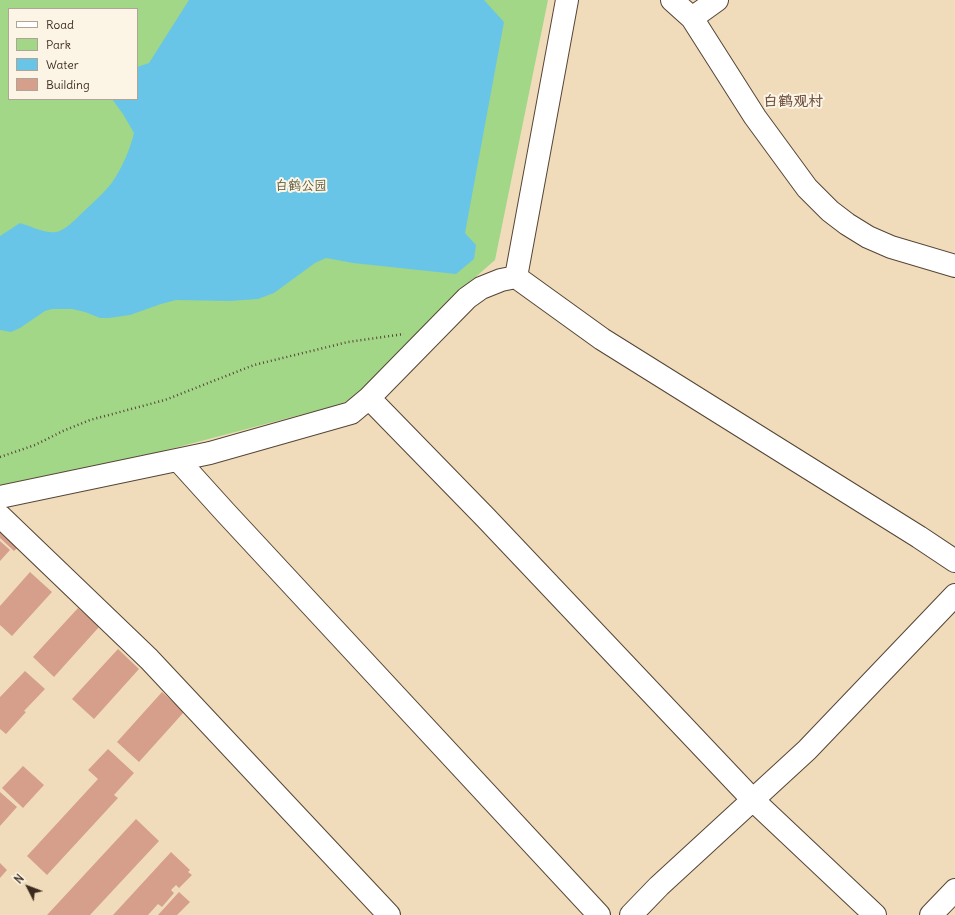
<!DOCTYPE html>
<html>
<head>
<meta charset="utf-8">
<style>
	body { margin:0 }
	#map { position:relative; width:955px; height:915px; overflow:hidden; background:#f0dcbb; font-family:Delius,sans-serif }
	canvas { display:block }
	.legend { position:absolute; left:8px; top:8px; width:130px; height:92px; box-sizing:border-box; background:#fcf5e5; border:1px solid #afa495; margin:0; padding:5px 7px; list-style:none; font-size:12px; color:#3b2a1e }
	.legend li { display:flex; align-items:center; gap:8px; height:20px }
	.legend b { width:20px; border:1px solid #afa495 }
	.north { position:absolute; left:8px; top:867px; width:40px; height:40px; -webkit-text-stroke:3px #fcf5e5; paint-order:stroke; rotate:312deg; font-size:11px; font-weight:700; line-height:16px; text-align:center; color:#3b2a1e }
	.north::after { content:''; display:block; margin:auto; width:14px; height:18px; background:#3b2a1e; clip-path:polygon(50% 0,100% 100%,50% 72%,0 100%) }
</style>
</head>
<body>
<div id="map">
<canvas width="955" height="915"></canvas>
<ul class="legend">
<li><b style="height:5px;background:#fff"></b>Road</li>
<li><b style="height:11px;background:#a2d787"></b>Park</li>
<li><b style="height:11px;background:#69c5e7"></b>Water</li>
<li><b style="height:11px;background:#d69f8c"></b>Building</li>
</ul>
<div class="north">N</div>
</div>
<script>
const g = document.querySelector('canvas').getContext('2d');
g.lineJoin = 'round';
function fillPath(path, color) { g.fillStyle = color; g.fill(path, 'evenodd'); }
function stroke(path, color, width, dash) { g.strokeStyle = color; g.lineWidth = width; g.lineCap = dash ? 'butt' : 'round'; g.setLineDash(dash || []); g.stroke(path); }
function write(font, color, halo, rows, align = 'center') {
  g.font = font + ' Delius,"LXGW WenKai TC",sans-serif'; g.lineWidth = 4; g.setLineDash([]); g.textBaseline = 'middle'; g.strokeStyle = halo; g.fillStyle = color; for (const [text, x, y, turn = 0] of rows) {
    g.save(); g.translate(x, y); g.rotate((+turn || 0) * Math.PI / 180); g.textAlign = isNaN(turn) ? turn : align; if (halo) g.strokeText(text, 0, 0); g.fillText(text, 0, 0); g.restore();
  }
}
const green = new Path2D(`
	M 0,0 L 548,0 L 495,260 L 455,295 L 356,397 L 338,405 L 129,460 L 0,487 ZM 9,9 L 137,9 L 137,99 L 9,99 Z`);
const water = new Path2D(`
	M 189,0 L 484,0 L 504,22 L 465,233 L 476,245 L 474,259 L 456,274 L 353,263 L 326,258 L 315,263 L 274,293 L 258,299 L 230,301 L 176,300 L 161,304 L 130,315 L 109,318 L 100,318 L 85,312 L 72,309 L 52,309 L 45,311 L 20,328 L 11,332 L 0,330 L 0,236 L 20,223 C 30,226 46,234 56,232 C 64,231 75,220 81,214 C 91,204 102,195 111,184 C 121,170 130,150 134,133 L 123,114 L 112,99 L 137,99 L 137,67 L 149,63 Z`);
const building = new Path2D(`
	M 0,523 L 21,544 L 14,551 L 0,538 Z
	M 0,541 L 10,550 L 0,561 Z
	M 30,572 L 52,592 L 12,636 L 0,625 L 0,606 Z
	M 78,608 L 99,627 L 54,677 L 33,657 Z
	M 118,649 L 139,669 L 94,719 L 72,699 Z
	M 25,671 L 45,689 L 24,711 L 26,712 L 6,734 L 0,729 L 0,697 Z
	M 162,692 L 184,712 L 139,762 L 117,742 Z
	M 108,749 L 134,773 L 114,795 L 118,798 L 47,875 L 27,856 L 98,779 L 88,770 Z
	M 23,766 L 44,785 L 23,808 L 2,788 Z
	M 0,792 L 17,807 L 0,826 Z
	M 136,819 L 159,841 L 90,915 L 47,915 Z
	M 171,852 L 190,870 L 188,872 L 192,875 L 179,888 L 176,885 L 171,890 L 174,893 L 162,907 L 158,904 L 148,915 L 113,915 Z
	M 0,863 L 7,870 L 0,878 Z
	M 179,892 L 190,902 L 177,915 L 158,915 Z`);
const path = new Path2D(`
	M 0,457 L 35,445 L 63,431 L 90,420 L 165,400 L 254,365 L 348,342 L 404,334`);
const minor = new Path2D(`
	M 672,0 L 692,18 L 755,117 L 807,188 L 830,211 L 847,224 L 868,237 L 891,247 L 955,266
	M 692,18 L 717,0
	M 516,277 L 567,0
	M 369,398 L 486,518 L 753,800 L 875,915
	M 178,460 L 225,512 L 599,915
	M 0,497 L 210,453 L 351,413 L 369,398 L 467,298 L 481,288 L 501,280 L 516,277 L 602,339 L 919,537 L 955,561
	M 0,516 L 149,659 L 389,915
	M 631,915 L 659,886 L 807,750 L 955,595
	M 931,915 L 955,890`);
const parkNames = [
	["白鹤公园",301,186]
];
const quarterNames = [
	["白鹤观村",793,102]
];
fillPath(green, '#a2d787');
fillPath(water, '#69c5e7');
fillPath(building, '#d69f8c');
stroke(minor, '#564536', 24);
stroke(path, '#564536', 2.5, [1, 3]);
stroke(minor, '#fff', 22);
write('13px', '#555538', '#fcf5e5', parkNames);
write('bold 15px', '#715344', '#fcf5e5', quarterNames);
</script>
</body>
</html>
